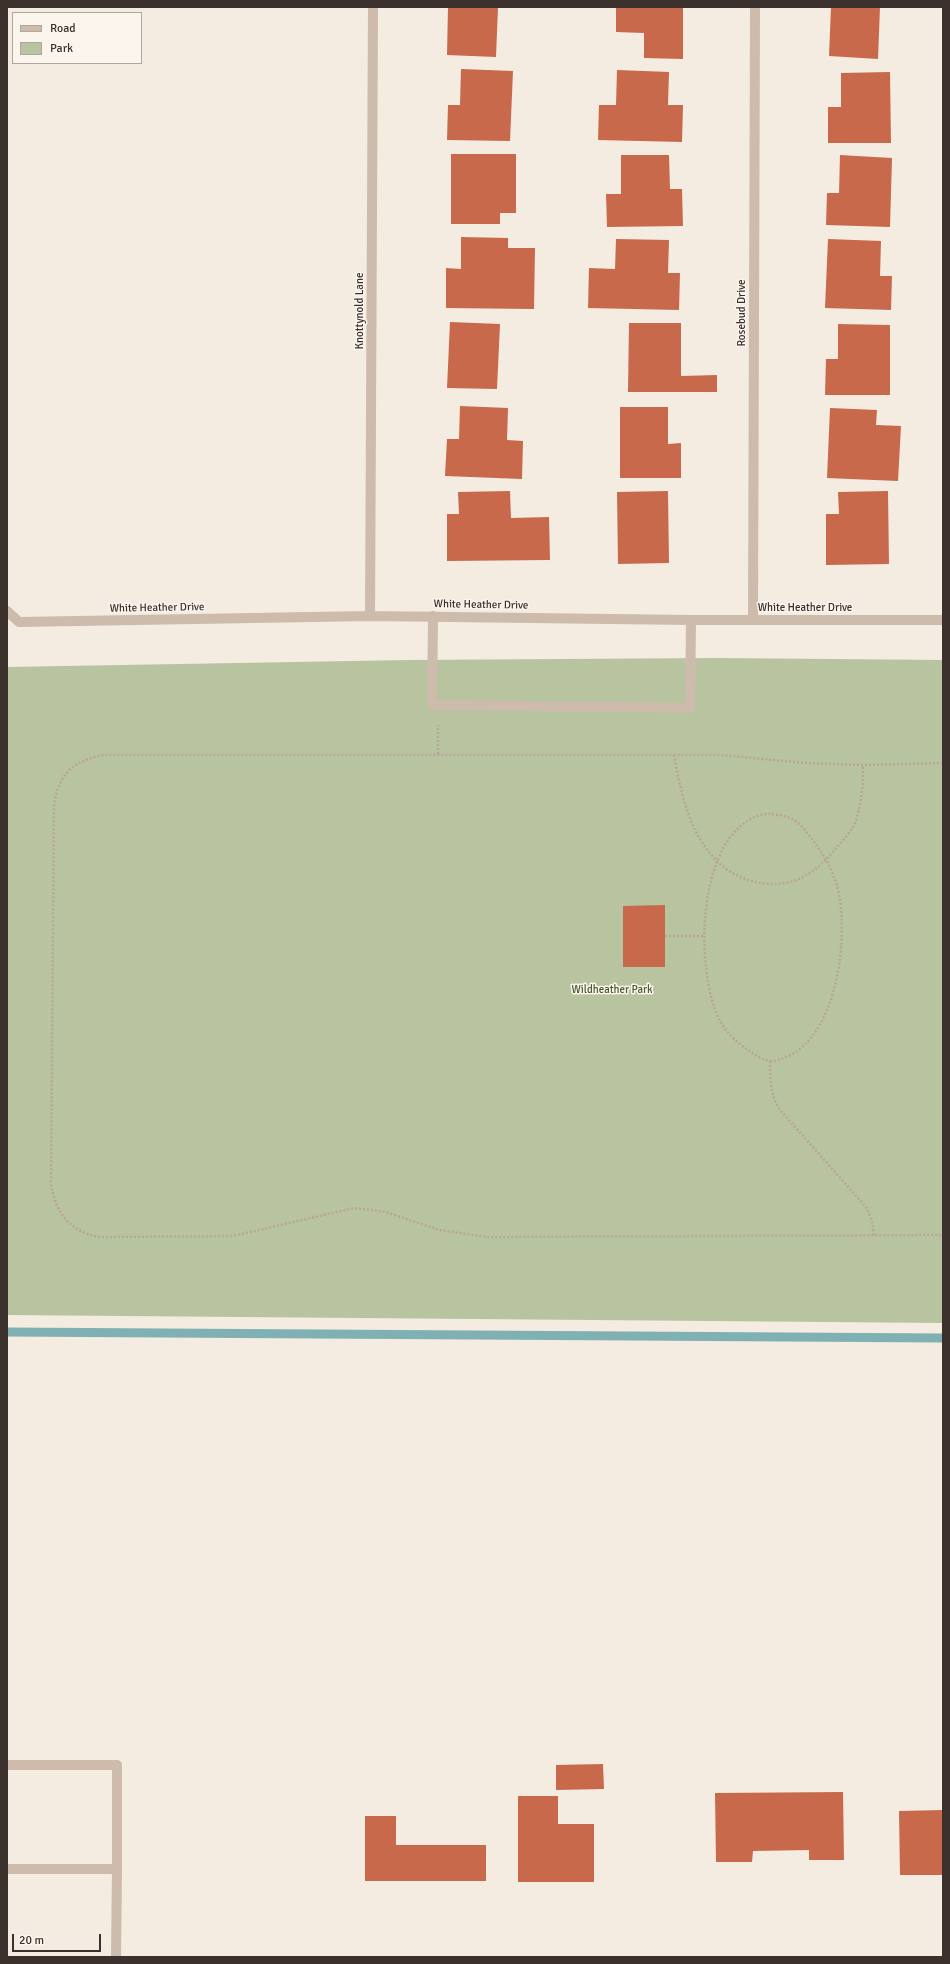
<!DOCTYPE html>
<html>
<head>
<meta charset="utf-8">
<style>
	body { margin:0 }
	#map { position:relative; width:950px; height:1964px; overflow:hidden; background:#f4ebe1; font-family:Signika,sans-serif }
	canvas { display:block }
	.frame { position:absolute; inset:0; border:8px solid #3b302b; pointer-events:none }
	.legend { position:absolute; left:12px; top:12px; width:130px; height:52px; box-sizing:border-box; background:#fbf5ee; border:1px solid #aea6a0; margin:0; padding:5px 7px; list-style:none; font-size:12px; color:#3b302b }
	.legend li { display:flex; align-items:center; gap:8px; height:20px }
	.legend b { width:20px; border:1px solid #aea6a0 }
	.scale { position:absolute; left:12px; top:1934px; width:89px; height:18px; box-sizing:border-box; border:2px solid #3b302b; border-top:0; padding-left:5px; font-size:12px; line-height:14px; white-space:nowrap; color:#3b302b; -webkit-text-stroke:3px #fbf5ee; paint-order:stroke }
</style>
</head>
<body>
<div id="map">
<canvas width="950" height="1964"></canvas>
<div class="frame"></div>
<ul class="legend">
<li><b style="height:5px;background:#cdbbac"></b>Road</li>
<li><b style="height:11px;background:#b8c4a0"></b>Park</li>
</ul>
<div class="scale">20 m</div>
</div>
<script>
const g = document.querySelector('canvas').getContext('2d');
g.lineJoin = 'round';
function fillPath(path, color) { g.fillStyle = color; g.fill(path, 'evenodd'); }
function stroke(path, color, width, dash) { g.strokeStyle = color; g.lineWidth = width; g.lineCap = dash ? 'butt' : 'round'; g.setLineDash(dash || []); g.stroke(path); }
function write(font, color, halo, rows, align = 'center') {
  g.font = font + ' Signika,sans-serif'; g.lineWidth = 3; g.setLineDash([]); g.textBaseline = 'middle'; g.strokeStyle = halo; g.fillStyle = color; for (const [text, x, y, turn = 0] of rows) {
    g.save(); g.translate(x, y); g.rotate((+turn || 0) * Math.PI / 180); g.textAlign = isNaN(turn) ? turn : align; if (halo) g.strokeText(text, 0, 0); g.fillText(text, 0, 0); g.restore();
  }
}
const green = new Path2D(`
	M 717,658 L 943,660 L 943,1323 L 7,1315 L 7,667 L 409,660 Z`);
const stream = new Path2D(`
	M 7,1332 L 943,1338`);
const building = new Path2D(`
	M 448,7 L 498,7 L 496,57 L 447,55 Z
	M 616,7 L 683,7 L 683,59 L 644,58 L 644,33 L 616,32 Z
	M 831,7 L 880,7 L 878,59 L 829,56 Z
	M 461,69 L 513,71 L 510,141 L 447,140 L 448,105 L 460,105 Z
	M 617,70 L 669,72 L 668,105 L 683,105 L 682,142 L 598,140 L 599,105 L 616,105 Z
	M 890,72 L 891,143 L 828,143 L 828,107 L 841,107 L 841,73 Z
	M 451,154 L 516,154 L 516,213 L 500,213 L 500,224 L 451,224 Z
	M 621,155 L 669,155 L 670,189 L 682,189 L 683,226 L 607,227 L 606,194 L 621,194 Z
	M 840,155 L 892,158 L 890,227 L 826,225 L 827,193 L 839,193 Z
	M 461,237 L 508,238 L 508,248 L 535,248 L 534,309 L 446,308 L 446,268 L 461,269 Z
	M 616,239 L 669,240 L 668,273 L 680,273 L 679,310 L 588,308 L 589,268 L 615,269 Z
	M 828,239 L 881,241 L 880,276 L 892,276 L 891,310 L 825,308 Z
	M 450,322 L 500,324 L 497,389 L 447,388 Z
	M 629,323 L 681,323 L 681,376 L 717,375 L 717,392 L 628,392 Z
	M 838,324 L 890,325 L 890,395 L 825,395 L 826,359 L 838,359 Z
	M 460,406 L 508,408 L 507,440 L 523,441 L 522,479 L 445,476 L 447,439 L 459,439 Z
	M 620,407 L 668,407 L 668,444 L 681,443 L 681,478 L 620,478 Z
	M 830,408 L 877,410 L 876,425 L 901,426 L 898,481 L 827,478 Z
	M 510,491 L 511,518 L 549,517 L 550,560 L 447,561 L 447,514 L 459,514 L 458,492 Z
	M 668,491 L 669,563 L 618,564 L 617,492 Z
	M 888,491 L 889,564 L 826,565 L 826,514 L 839,514 L 838,492 Z
	M 665,905 L 665,967 L 623,967 L 623,906 Z
	M 603,1764 L 604,1789 L 556,1790 L 556,1765 Z
	M 843,1792 L 844,1860 L 809,1860 L 809,1850 L 753,1851 L 752,1862 L 716,1862 L 715,1793 Z
	M 518,1796 L 558,1796 L 558,1824 L 594,1824 L 594,1882 L 518,1882 Z
	M 943,1810 L 943,1875 L 900,1875 L 899,1811 Z
	M 365,1816 L 396,1816 L 396,1845 L 486,1845 L 486,1881 L 365,1881 Z`);
const path = new Path2D(`
	M 438,754 L 438,725
	M 674,755 C 681,793 689,834 718,862 C 739,883 777,891 803,877 C 817,870 827,859 837,847 C 844,839 853,830 856,820 C 862,802 863,783 863,765
	M 943,763 L 863,765 L 806,763 L 721,755 L 103,755 C 73,761 60,773 54,803 L 51,1185 C 57,1215 69,1230 98,1237 L 233,1236 L 354,1208 L 386,1212 L 439,1230 L 488,1237 L 943,1235
	M 772,814 C 777,815 783,815 787,817 C 798,820 806,831 812,839 C 825,856 835,874 839,894 C 848,941 837,1030 791,1055 C 784,1058 778,1061 770,1061 C 762,1060 755,1055 748,1050 C 737,1043 725,1031 719,1019 C 695,969 696,840 757,816 C 761,814 767,814 772,814 Z
	M 665,936 L 704,936
	M 770,1061 C 770,1079 770,1094 780,1110 L 866,1207 L 872,1221 L 874,1235`);
const service = new Path2D(`
	M 433,616 L 432,705 L 438,705 L 690,708 L 691,620
	M 7,1765 L 117,1765 L 117,1869
	M 7,1869 L 117,1869 L 116,1957`);
const minor = new Path2D(`
	M 7,611 L 19,622 L 370,616 L 691,620 L 943,620
	M 370,616 L 373,7
	M 753,620 L 755,7`);
const streetNames = [
	["Knottynold Lane",360,311,-90],
	["Rosebud Drive",742,313,-90],
	["White Heather Drive",481,605,1],
	["White Heather Drive",157,608,-1],
	["White Heather Drive",805,608]
];
const parkNames = [
	["Wildheather Park",612,990]
];
fillPath(green, '#b8c4a0');
stroke(stream, '#7fb0b2', 9);
fillPath(building, '#c8694b');
stroke(path, '#b9a596', 2.5, [2, 2]);
stroke(service, '#cdbbac', 10);
stroke(minor, '#cdbbac', 10);
write('11px', '#3b302b', '#fbf5ee', streetNames);
write('11px', '#4a5a2e', '#fbf5ee', parkNames);
</script>
</body>
</html>
